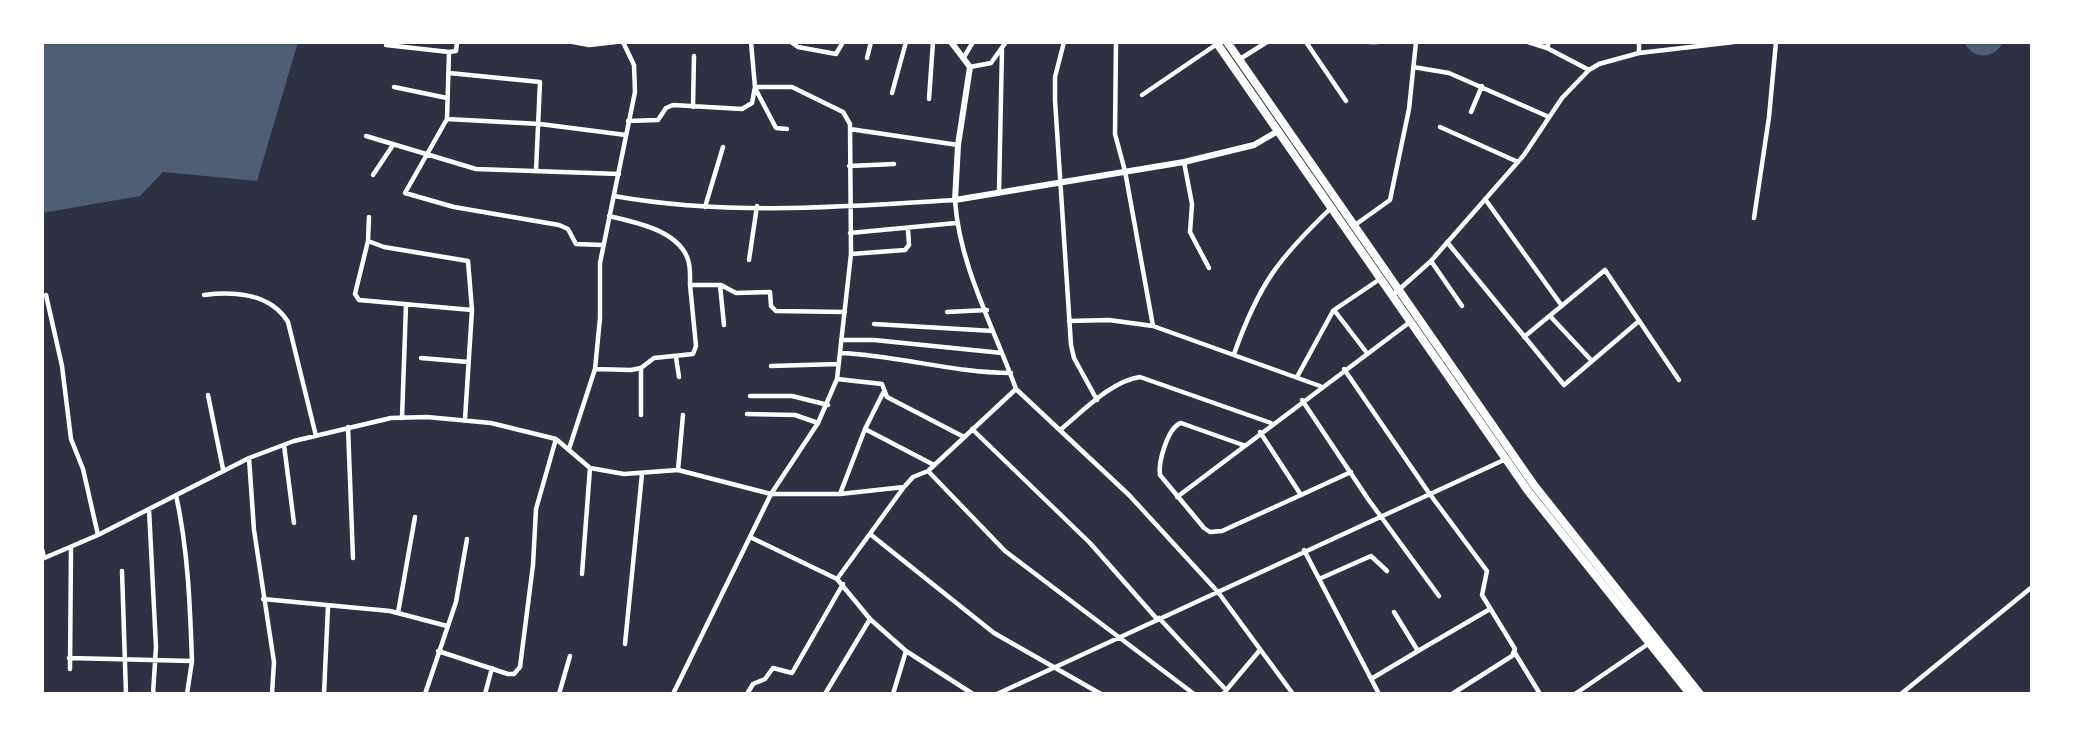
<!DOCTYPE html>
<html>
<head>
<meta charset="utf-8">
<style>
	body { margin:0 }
	#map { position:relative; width:2074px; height:736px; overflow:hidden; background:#2d3142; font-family:"Alegreya Sans",sans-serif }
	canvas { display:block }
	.frame { position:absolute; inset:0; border:44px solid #fff; pointer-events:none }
</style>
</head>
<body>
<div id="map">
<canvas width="2074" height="736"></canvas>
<div class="frame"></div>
</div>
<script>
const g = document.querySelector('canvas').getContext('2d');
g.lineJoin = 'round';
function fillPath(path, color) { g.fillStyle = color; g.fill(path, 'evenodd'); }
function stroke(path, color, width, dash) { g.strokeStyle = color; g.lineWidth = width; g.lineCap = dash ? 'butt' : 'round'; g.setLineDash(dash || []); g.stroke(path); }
const water = new Path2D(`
	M 42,42 L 298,42 L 257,181 L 163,172 L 140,196 L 42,213 Z
	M 1964,42 L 2003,42 C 1994,60 1973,60 1964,42 Z`);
const minor = new Path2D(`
	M 573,42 L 589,45 L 616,42
	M 791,42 L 798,47 L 836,54 L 843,42
	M 1064,42 L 1055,77 L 1055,100 L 1071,345 L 1074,358 L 1097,400
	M 1116,42 L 1115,134 L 1125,171 L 1153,326
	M 1306,42 L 1346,101
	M 1370,42 L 1378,42
	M 1528,42 L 1547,48
	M 1549,42 L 1547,48 L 1589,70
	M 1639,42 L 1639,53
	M 386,45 L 449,52 L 447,119 L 405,193 L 454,207 L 559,225 L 568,229 L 576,244 L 603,245
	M 449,52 L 456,51 L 457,42
	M 964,57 L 973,42
	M 867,58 L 871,42
	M 1240,59 L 1267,42
	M 970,67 L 991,63 L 1006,42
	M 1413,67 L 1449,73 L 1549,117
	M 449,73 L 540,82 L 536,171
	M 394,87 L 447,98
	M 755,88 L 776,128 L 787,129
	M 892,93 L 906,42
	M 1142,95 L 1217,44
	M 929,99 L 933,42
	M 693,107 L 694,56
	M 1471,112 L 1482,86
	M 447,119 L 540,124 L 626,135
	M 628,121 L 658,120 L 666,108 L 673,105 L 742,109 L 752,103 L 755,87
	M 1440,127 L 1518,162
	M 850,129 L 958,145
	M 366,136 L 476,169 L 619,174
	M 1184,162 L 1192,204 L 1190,232 L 1209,268
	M 849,166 L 894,164
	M 373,175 L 393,145
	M 999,192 L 1002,50
	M 614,196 C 726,216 842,207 955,200 C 959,265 994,328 1016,389
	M 1485,199 L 1562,306
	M 705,207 L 723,147
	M 609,216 C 635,222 676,230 687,257 C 691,265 690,276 690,285 L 720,285 L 724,325
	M 369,217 L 368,241 L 355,294 L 359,300 L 472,310
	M 1754,218 L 1769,117 L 1776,42
	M 1355,225 L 1390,200 L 1409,109 L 1416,42
	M 850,233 L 956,223
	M 368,241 L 384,247 L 468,261 L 472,310 L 465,419
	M 1447,242 L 1564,385 L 1639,321
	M 851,254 L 905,250 L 909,245 L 908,229
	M 749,260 L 757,206
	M 1431,261 L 1462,306
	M 721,285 L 736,293 L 770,292 L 771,306 L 776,311 L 845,312
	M 46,295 L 62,366 L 71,439 L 83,469 L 98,535
	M 204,295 C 235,291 271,294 288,322 L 316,436
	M 1393,295 L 1431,261 L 1524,155 L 1562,98 L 1589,70 L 1599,64 L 1639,53 L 1734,42
	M 947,312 L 987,310
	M 1550,316 L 1592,361
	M 1069,321 L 1109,320 L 1153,326 L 1320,386
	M 874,324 L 993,331
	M 1524,337 L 1605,270 L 1679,380
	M 841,340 L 874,340 L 1002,353
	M 840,353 C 897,355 953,373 1011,373
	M 1367,353 L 1334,310 L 1380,279
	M 1234,354 C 1259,284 1278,259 1331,208
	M 676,357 L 679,377
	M 421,358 L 468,362
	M 771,366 L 838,364
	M 641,368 L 641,415
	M 595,369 L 631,370 L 641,368 L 654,358 L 693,354 L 696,346 L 690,285
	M 1344,369 L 1429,493 L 1487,571 L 1482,595 L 1515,649 L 1512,656 L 1452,694
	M 1297,377 L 1333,311
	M 837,379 L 882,384 L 887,397 L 964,437
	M 208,395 L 223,469
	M 750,396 L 792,396 L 828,405
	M 1302,400 L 1368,499 L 1439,596
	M 747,414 L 795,415 L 818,423
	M 402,418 L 406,305
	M 348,427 L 353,558
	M 865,429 L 883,393
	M 972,429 L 1090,543 L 1157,619
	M 1060,430 C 1082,412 1111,381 1140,377 L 1271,423
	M 1260,432 L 1301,495 L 1351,472
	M 284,445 L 294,523
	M 1243,445 L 1181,423 C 1168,427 1158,462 1160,475 L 1204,528 L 1210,532 L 1222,531 L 1301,495
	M 569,449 L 595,369 L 600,318 L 600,263 L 635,92 L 634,65 L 623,42
	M 249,458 L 254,530 L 274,662 L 272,694
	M 678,470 L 683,415
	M 928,471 L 1005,551 L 1194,694
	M 840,494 L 865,429 L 934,465
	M 176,495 C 188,550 190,604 192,661
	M 1177,497 L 1410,322
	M 149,509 L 156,647 L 153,694
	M 870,534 L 994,633 L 1101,694
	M 750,537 L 837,579 L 870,619 L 906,651 L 973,694
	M 42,549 L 44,558
	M 1304,550 L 1379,694
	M 42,559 L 98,535 L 249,458 L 294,441 L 391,418 L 427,417 L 491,423 L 556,439 L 590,468 L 624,474 L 678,470 L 771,494 L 840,494 L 904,487
	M 122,571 L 126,694
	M 582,574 L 590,468
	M 837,579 L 904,487 L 913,477 L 928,471 L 1016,389 L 1129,495 L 1218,592 L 1293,694
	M 1319,579 L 1371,556 L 1387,571
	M 263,599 L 390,611 L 447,626
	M 1394,612 L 1418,651 L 1490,609
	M 398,613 L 415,517
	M 1159,618 L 1226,690
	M 625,644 L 642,474
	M 438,651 L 508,674 L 514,674 L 520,667 L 533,565 L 536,509 L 556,439
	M 1515,653 L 1540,694
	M 69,658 L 192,661 L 187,694
	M 70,669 L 71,548
	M 1371,679 L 1418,651
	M 324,694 L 328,606
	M 425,694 L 456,602 L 467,539
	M 485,694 L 492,668
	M 559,694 L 570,656
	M 673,694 L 771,494 L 818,423 L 837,379 L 851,254 L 850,124 L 843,112 L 792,87 L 755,87 L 751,42
	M 747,694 L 753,684 L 765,679 L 773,668 L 792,673 L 843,584
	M 825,694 L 870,619
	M 893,694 L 906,651
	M 997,694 L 1506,459
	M 1223,694 L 1260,650
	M 1575,694 L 1648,644
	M 1901,694 L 2032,587`);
const tertiary = new Path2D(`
	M 951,42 L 970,67 L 958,145 L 955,200 L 1184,162 L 1254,145 L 1278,131`);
const trunk = new Path2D(`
	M 1216,42 L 1528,491 L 1690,694
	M 1227,42 L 1534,485 L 1700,694`);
fillPath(water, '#4f5d75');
stroke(minor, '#fff', 4.5);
stroke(tertiary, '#fff', 6);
stroke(trunk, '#fff', 8);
</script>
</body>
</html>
